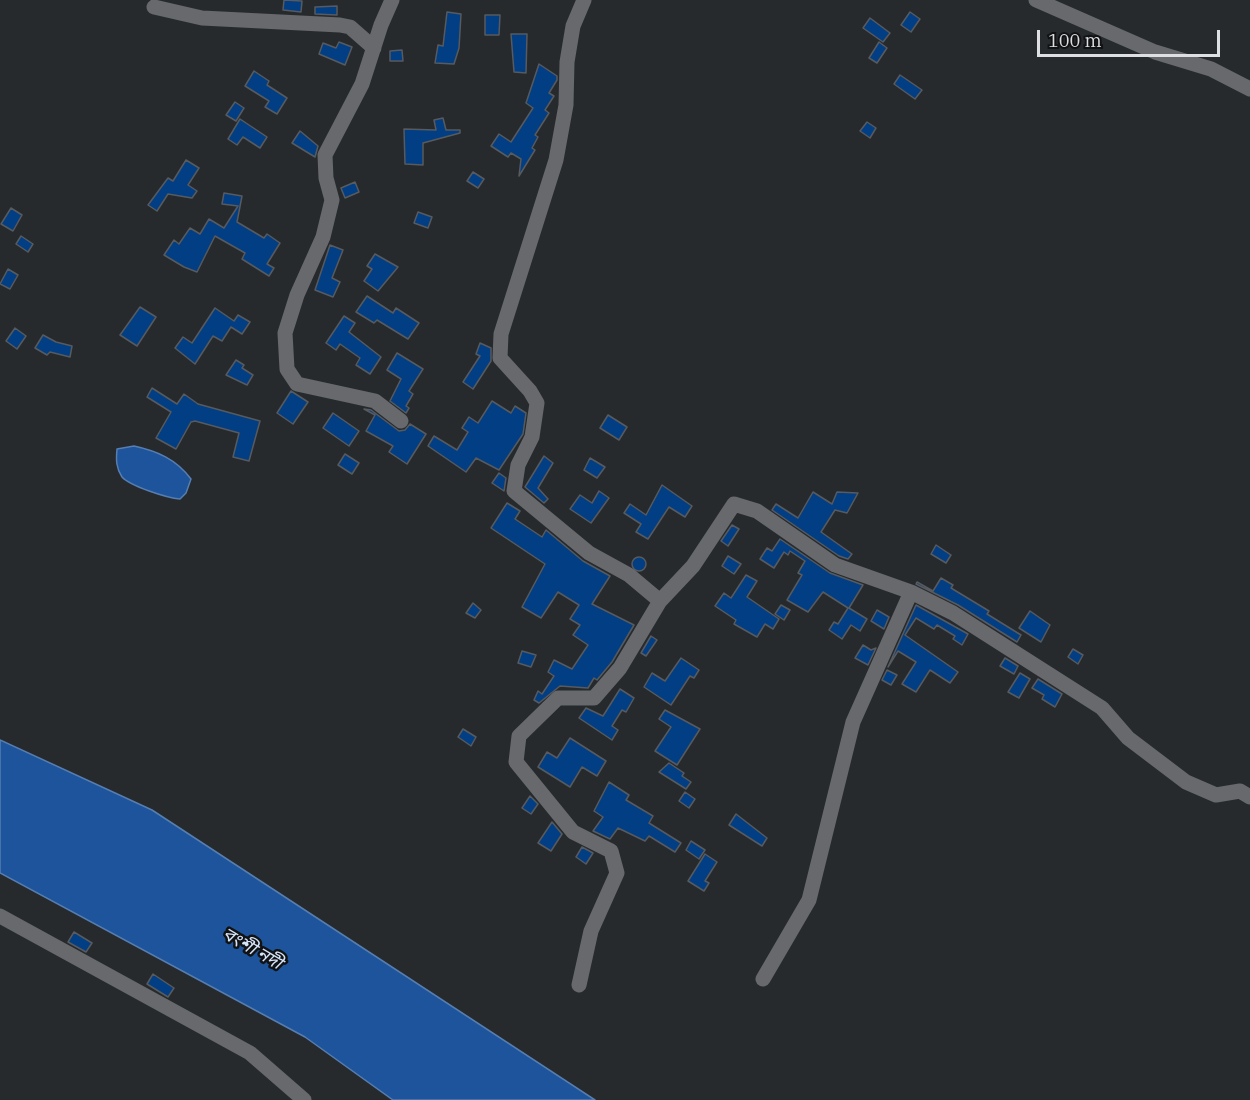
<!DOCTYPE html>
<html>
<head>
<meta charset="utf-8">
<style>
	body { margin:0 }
	#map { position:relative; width:1250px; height:1100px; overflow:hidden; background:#272a2d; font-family:"IBM Plex Serif",serif }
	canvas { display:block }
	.scale { position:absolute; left:1037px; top:30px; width:183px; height:27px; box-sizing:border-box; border:3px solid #dedfe2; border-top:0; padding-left:8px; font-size:18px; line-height:21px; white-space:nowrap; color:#dedfe2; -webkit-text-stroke:4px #111214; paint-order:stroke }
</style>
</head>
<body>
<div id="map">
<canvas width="1250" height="1100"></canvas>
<div class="scale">100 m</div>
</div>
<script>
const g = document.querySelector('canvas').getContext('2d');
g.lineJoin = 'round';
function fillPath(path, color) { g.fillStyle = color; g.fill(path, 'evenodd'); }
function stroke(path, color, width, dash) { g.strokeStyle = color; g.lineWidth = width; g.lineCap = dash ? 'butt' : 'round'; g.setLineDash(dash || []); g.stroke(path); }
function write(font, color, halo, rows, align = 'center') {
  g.font = font + ' "IBM Plex Serif","Noto Sans Bengali",serif'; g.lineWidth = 5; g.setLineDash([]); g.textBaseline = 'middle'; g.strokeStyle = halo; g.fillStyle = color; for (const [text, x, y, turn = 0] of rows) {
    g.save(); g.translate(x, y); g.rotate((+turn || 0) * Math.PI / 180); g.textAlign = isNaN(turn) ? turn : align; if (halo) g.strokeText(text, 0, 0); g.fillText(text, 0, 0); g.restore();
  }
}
const water = new Path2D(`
	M 134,446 C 157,451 176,459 191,479 L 186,493 L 180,499 C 167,498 130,486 122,477 C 116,468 116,460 117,449 Z
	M 0,740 L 152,810 L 595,1100 L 393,1100 L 305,1037 L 0,873 Z`);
const building = new Path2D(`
	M 284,0 L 302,1 L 301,12 L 283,10 Z
	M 337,6 L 337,15 L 315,14 L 315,7 Z
	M 447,12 L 461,14 L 459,48 L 454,64 L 435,63 L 438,45 L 443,46 Z
	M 910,12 L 920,19 L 911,32 L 901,25 Z
	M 485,15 L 500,15 L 499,35 L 485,35 Z
	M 870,18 L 890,33 L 883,42 L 863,28 Z
	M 511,34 L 527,34 L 526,73 L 514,72 Z
	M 339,42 L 352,47 L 345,65 L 319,54 L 323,43 L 336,48 Z
	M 879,42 L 887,48 L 877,63 L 869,58 Z
	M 402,50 L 403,61 L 390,61 L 390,51 Z
	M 539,64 L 557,76 L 557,80 L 549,93 L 554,96 L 545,110 L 549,113 L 535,135 L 538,137 L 532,148 L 535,150 L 519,176 L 521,159 L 511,153 L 508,157 L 491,146 L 499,134 L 511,142 L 533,108 L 526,103 Z
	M 254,71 L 269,81 L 267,85 L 287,98 L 277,114 L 265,107 L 269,101 L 245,86 Z
	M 900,75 L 922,90 L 915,99 L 894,84 Z
	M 235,102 L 244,108 L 236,121 L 226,115 Z
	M 443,118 L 446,130 L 460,130 L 460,133 L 423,143 L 423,165 L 405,164 L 404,129 L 436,130 L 434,120 Z
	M 240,119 L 267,137 L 260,148 L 243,137 L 237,145 L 228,139 Z
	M 867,122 L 876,128 L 870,138 L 860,131 Z
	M 300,131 L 318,146 L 315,157 L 292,143 Z
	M 186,160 L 199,168 L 188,185 L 197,191 L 192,198 L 168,194 L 157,211 L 148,205 L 168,178 L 173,181 Z
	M 473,172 L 484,179 L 478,188 L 467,181 Z
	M 355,182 L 359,192 L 345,198 L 341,188 Z
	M 224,193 L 242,196 L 237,222 L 264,238 L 267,234 L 280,243 L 267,264 L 274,268 L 269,276 L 242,259 L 245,253 L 215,236 L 197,272 L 184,267 L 164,255 L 174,240 L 179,244 L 190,228 L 200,234 L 209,219 L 224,228 L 238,206 L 222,204 Z
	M 11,208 L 22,215 L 13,231 L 1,224 Z
	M 418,212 L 432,217 L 428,228 L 414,223 Z
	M 21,236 L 33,244 L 28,252 L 16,244 Z
	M 330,245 L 343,250 L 332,278 L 340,282 L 333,297 L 315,290 Z
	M 375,254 L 398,267 L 378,291 L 364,281 L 372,269 L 367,266 Z
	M 8,269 L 18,275 L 10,289 L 0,284 Z
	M 367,296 L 393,313 L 396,308 L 419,323 L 408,339 L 377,320 L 374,323 L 356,312 Z
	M 140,307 L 156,317 L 137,346 L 120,335 Z
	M 215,308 L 234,321 L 238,315 L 250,322 L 242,334 L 231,327 L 222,341 L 213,336 L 195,364 L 175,348 L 183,337 L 192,343 Z
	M 344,316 L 355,323 L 349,332 L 381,357 L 370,374 L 356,365 L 360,358 L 340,344 L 336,350 L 326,343 Z
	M 15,328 L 26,336 L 17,349 L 6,341 Z
	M 43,335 L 56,342 L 72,346 L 70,357 L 50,352 L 47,355 L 35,348 Z
	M 480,343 L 491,348 L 491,361 L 473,389 L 463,382 L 480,356 L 476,354 Z
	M 397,353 L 423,369 L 409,391 L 413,394 L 406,406 L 409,408 L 406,413 L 390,401 L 401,379 L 387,370 Z
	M 236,360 L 244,365 L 242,368 L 253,375 L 247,385 L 226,375 Z
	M 152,388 L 177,404 L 184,394 L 198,404 L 260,421 L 249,461 L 233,457 L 239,433 L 195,421 L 191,422 L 176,449 L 156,438 L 171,412 L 147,397 Z
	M 291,391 L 308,402 L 293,424 L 277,413 Z
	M 492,401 L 511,413 L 515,406 L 526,413 L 523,434 L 499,470 L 476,458 L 466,472 L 428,446 L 434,436 L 457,450 L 468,432 L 462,428 L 469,417 L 478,423 Z
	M 364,409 L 371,410 L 399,431 L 405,430 L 410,424 L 426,434 L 407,464 L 389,452 L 393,446 L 366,431 L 375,415 Z
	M 333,413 L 359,431 L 349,446 L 323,428 Z
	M 608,415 L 627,427 L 619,440 L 600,428 Z
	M 345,454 L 359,463 L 352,474 L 338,465 Z
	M 544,456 L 553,463 L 538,488 L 548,499 L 544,503 L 525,487 Z
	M 590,458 L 605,467 L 597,478 L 584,470 Z
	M 499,473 L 506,478 L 504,491 L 492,483 Z
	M 662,485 L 692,506 L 685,517 L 669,507 L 648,539 L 636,532 L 641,524 L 624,513 L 630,504 L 646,515 Z
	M 599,491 L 609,498 L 591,523 L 570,509 L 580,495 L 592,503 Z
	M 813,492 L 832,504 L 837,492 L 858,493 L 847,513 L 835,510 L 821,532 L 852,554 L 848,559 L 839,556 L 772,510 L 776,504 L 798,518 Z
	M 507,503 L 520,511 L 515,519 L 542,537 L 546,530 L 583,561 L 610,576 L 592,604 L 634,625 L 612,662 L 597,680 L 594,678 L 588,688 L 560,686 L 539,703 L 534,700 L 538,691 L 542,694 L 554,676 L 548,672 L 554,660 L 572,669 L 588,645 L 573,635 L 580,625 L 570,619 L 579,605 L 558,592 L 541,618 L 522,607 L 545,564 L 491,528 Z
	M 732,525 L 739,529 L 728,546 L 721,541 Z
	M 780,539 L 830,573 L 863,585 L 849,608 L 867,619 L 860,631 L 851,625 L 842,639 L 829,630 L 834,622 L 838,624 L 848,608 L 823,592 L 808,612 L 787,600 L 802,575 L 798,573 L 805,561 L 790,551 L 788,555 L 784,552 L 774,568 L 760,559 L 767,548 L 772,551 Z
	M 936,545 L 951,555 L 946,563 L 931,554 Z
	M 728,556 L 741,564 L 734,574 L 722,566 Z
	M632 564a7 7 0 1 1 14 0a7 7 0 1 1-14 0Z
	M 746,575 L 757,581 L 747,597 L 779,619 L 773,629 L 765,624 L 757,637 L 734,624 L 736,620 L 715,606 L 724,593 L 731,598 Z
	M 941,578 L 953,585 L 951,588 L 989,611 L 987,614 L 1021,635 L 1017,642 L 958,605 L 916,584 L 917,582 L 933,591 Z
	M 473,603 L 481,610 L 475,618 L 466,613 Z
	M 781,605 L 790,610 L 784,620 L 775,614 Z
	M 916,605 L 968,634 L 962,645 L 953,639 L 955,636 L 937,625 L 934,629 L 916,618 L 905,635 L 958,672 L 950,683 L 930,670 L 916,692 L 902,684 L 916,662 L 898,651 L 888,667 Z
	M 877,610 L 889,617 L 884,629 L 871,621 Z
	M 1030,611 L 1050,625 L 1041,642 L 1019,628 Z
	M 651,636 L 657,640 L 646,656 L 641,653 Z
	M 863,645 L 871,650 L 876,648 L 868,665 L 855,658 Z
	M 1073,649 L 1083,655 L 1078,664 L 1068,657 Z
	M 522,651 L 536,655 L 531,667 L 518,663 Z
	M 681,658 L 699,670 L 694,678 L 690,676 L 671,705 L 644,687 L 652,673 L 665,681 Z
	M 1005,658 L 1018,666 L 1014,674 L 1000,666 Z
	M 887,670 L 897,675 L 891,685 L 882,680 Z
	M 1020,673 L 1030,679 L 1019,698 L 1008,692 Z
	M 1038,679 L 1062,694 L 1055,707 L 1042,699 L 1044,695 L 1032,688 Z
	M 620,689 L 634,698 L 626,712 L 622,710 L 612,726 L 618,730 L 612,740 L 579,718 L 586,708 L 603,716 Z
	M 665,710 L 700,729 L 677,765 L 655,751 L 671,727 L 659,719 Z
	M 463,729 L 476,737 L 471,746 L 458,737 Z
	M 570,738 L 606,761 L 597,776 L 582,767 L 570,787 L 538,767 L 547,752 L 557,758 Z
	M 669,763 L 684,773 L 682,776 L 691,782 L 686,789 L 659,772 Z
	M 609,782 L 629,795 L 626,800 L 653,816 L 649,823 L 681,843 L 675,852 L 649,836 L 645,841 L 618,828 L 610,839 L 593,831 L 603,817 L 594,811 Z
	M 685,792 L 695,799 L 689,808 L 679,801 Z
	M 530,796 L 538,804 L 531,814 L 522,808 Z
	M 736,814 L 767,838 L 762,846 L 729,825 Z
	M 552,822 L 562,834 L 551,851 L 538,843 Z
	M 691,841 L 705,850 L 699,859 L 686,850 Z
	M 582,847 L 593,853 L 586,864 L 576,857 Z
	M 705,854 L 717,862 L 705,881 L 709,883 L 704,891 L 688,881 Z
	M 74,932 L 92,943 L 86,952 L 68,942 Z
	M 153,974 L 174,988 L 168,997 L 147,984 Z`);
const minor = new Path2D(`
	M 392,0 L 381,25 L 362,84 L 325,155 L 326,178 L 332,200 L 323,237 L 297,295 L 285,333 L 287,369 L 297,384 L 375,401 L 401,421
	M 584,0 L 573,26 L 567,62 L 566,105 L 556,160 L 501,334 L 500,358 L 530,391 L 537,403 L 532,437 L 518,465 L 514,491 L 589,553 L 629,575 L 660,601 L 693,566 L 734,504 L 757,511 L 835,565 L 911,592 L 953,613 L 1102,708 L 1128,738 L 1186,782 L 1216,795 L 1240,791 L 1250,797
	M 1036,0 L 1155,52 L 1211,69 L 1250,89
	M 154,7 L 202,18 L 340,25 L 350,27 L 374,48
	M 0,916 L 250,1053 L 304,1100
	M 763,979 L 809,900 L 853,722 L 911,592
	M 579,985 L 591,931 L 617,873 L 611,851 L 573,832 L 516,762 L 519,736 L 558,698 L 594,698 L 620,668 L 660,601`);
const waterNames = [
	["বংশী নদী",252,949,30]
];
fillPath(water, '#1d549b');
stroke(water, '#577eb0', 1.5);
fillPath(building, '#023e83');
stroke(building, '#575a5e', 1.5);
stroke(minor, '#67696d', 15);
write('italic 18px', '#d6e5f9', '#111214', waterNames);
</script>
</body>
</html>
